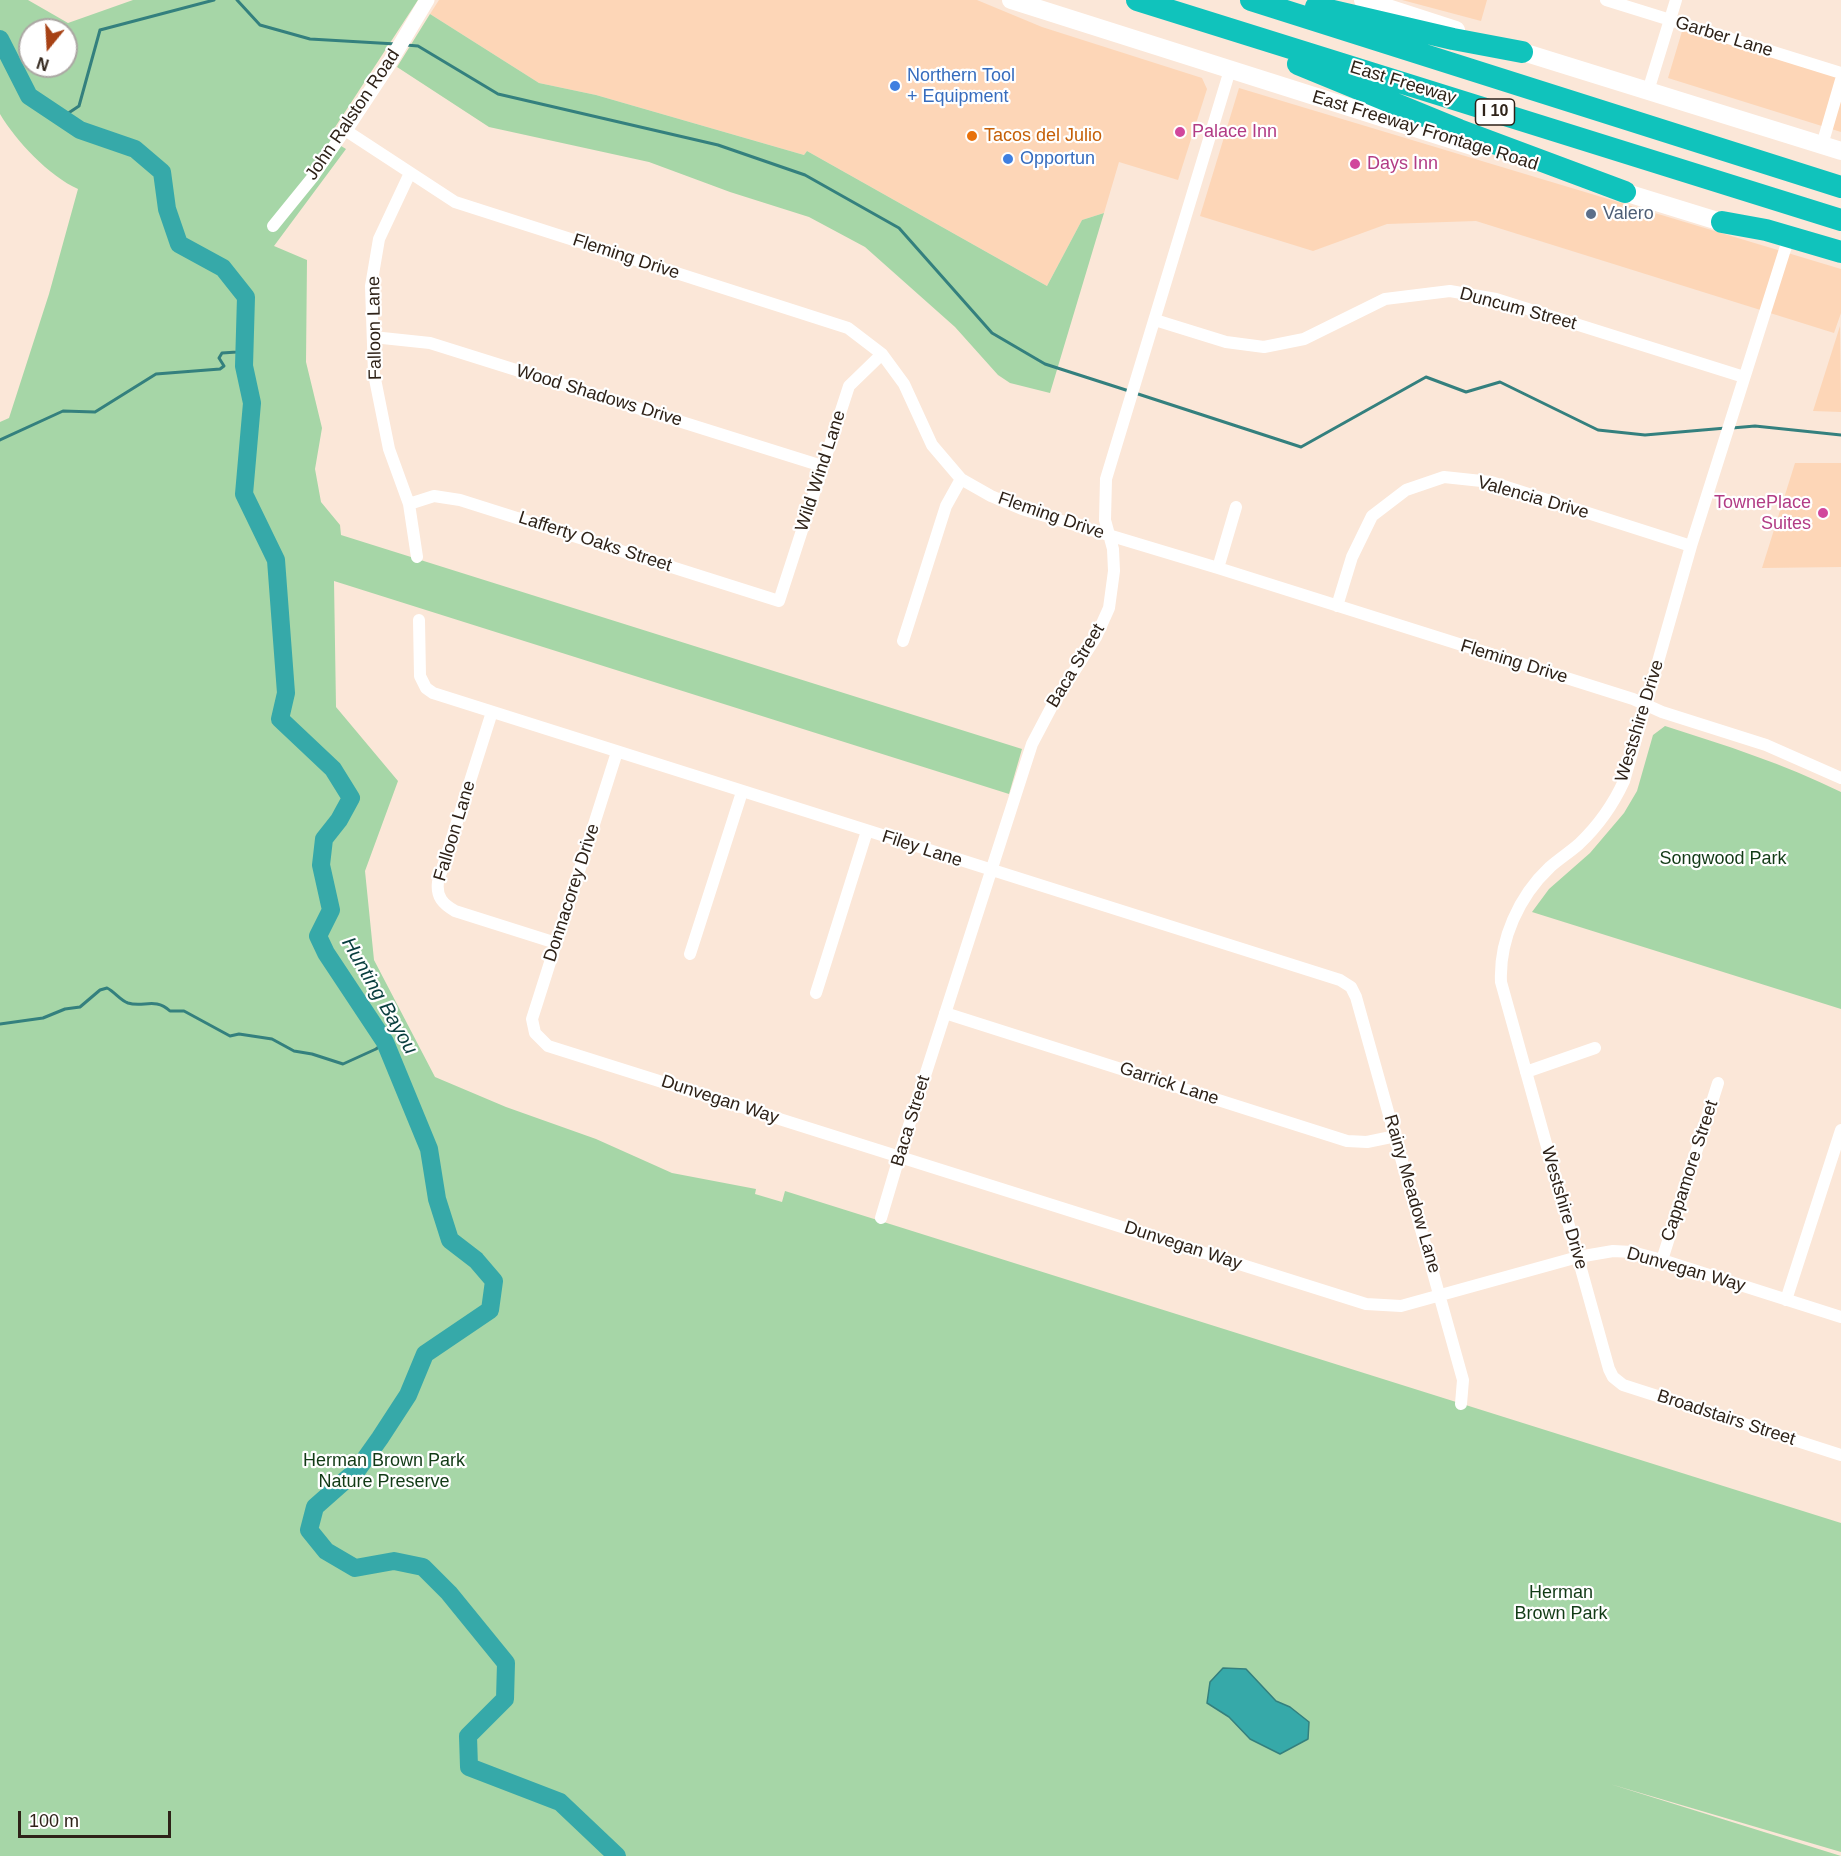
<!DOCTYPE html>
<html>
<head>
<meta charset="utf-8">
<style>
	body { margin:0 }
	#map { position:relative; width:1841px; height:1856px; overflow:hidden; background:#fbe7d8; font-family:Arial,sans-serif }
	canvas { display:block }
	.north { position:absolute; left:18px; top:18px; width:60px; height:60px; box-sizing:border-box; background:#fff; border:2px solid #aba7a3; border-radius:50%; rotate:198deg; font-size:16px; font-weight:700; line-height:24px; text-align:center; color:#2e2218 }
	.north::after { content:''; display:block; margin:auto; width:21px; height:27px; background:#a74215; clip-path:polygon(50% 0,100% 100%,50% 72%,0 100%) }
	.scale { position:absolute; left:18px; top:1811px; width:153px; height:27px; box-sizing:border-box; border:3px solid #2e2218; border-top:0; padding-left:8px; font-size:18px; line-height:21px; white-space:nowrap; color:#2e2218; -webkit-text-stroke:4px #fff; paint-order:stroke }
</style>
</head>
<body>
<div id="map">
<canvas width="1841" height="1856"></canvas>
<div class="north">N</div>
<div class="scale">100 m</div>
</div>
<script>
const g = document.querySelector('canvas').getContext('2d');
g.lineJoin = 'round';
function fillPath(path, color) { g.fillStyle = color; g.fill(path, 'evenodd'); }
function stroke(path, color, width, dash) { g.strokeStyle = color; g.lineWidth = width; g.lineCap = dash ? 'butt' : 'round'; g.setLineDash(dash || []); g.stroke(path); }
function write(font, color, halo, rows, align = 'center') {
  g.font = font + ' Arial,sans-serif'; g.lineWidth = 4.5; g.setLineDash([]); g.textBaseline = 'middle'; g.strokeStyle = halo; g.fillStyle = color; for (const [text, x, y, turn = 0] of rows) {
    g.save(); g.translate(x, y); g.rotate((+turn || 0) * Math.PI / 180); g.textAlign = isNaN(turn) ? turn : align; if (halo) g.strokeText(text, 0, 0); g.fillText(text, 0, 0); g.restore();
  }
}
const built = new Path2D(`
	M 439,0 L 977,0 L 1042,27 L 1202,78 L 1207,89 L 1178,180 L 1119,162 L 1104,213 L 1082,220 L 1047,286 L 807,151 L 804,155 L 596,95 L 539,83 L 430,14 Z
	M 1402,0 L 1487,0 L 1481,21 Z
	M 1683,28 L 1841,77 L 1841,132 L 1668,78 Z
	M 1239,88 L 1841,269 L 1841,313 L 1834,333 L 1476,221 L 1387,224 L 1313,251 L 1200,216 Z
	M 1840,326 L 1841,412 L 1813,411 Z
	M 1795,463 L 1841,463 L 1841,567 L 1762,568 Z`);
const green = new Path2D(`
	M 0,0 L 28,0 L 68,23 L 133,0 L 418,0 L 328,138 L 346,149 L 274,246 L 307,260 L 306,362 L 322,428 L 315,469 L 321,502 L 340,525 L 341,535 L 1022,749 L 1009,794 L 334,581 L 336,707 L 398,781 L 365,871 L 374,960 L 435,1077 L 506,1107 L 596,1139 L 672,1173 L 756,1189 L 755,1194 L 782,1202 L 785,1191 L 1841,1523 L 1841,1852 L 1610,1784 L 1841,1856 L 0,1856 L 0,422 L 9,418 L 49,294 L 78,189 C 49,176 16,141 0,114 ZM 30,30 L 66,30 L 66,66 L 30,66 Z
	M 430,14 L 539,83 L 596,95 L 804,155 L 807,151 L 1047,286 L 1082,220 L 1104,213 L 1050,393 L 1010,383 L 998,375 L 955,327 L 865,247 L 809,217 L 730,192 L 649,162 L 489,127 L 397,67 Z
	M 1665,726 C 1725,745 1784,764 1841,792 L 1841,1009 L 1532,912 L 1549,889 L 1590,853 L 1624,813 L 1637,791 L 1653,735 Z`);
const water = new Path2D(`
	M 1223,1668 L 1246,1669 L 1276,1701 L 1290,1707 L 1309,1722 L 1308,1739 L 1280,1754 L 1250,1739 L 1229,1717 L 1207,1703 L 1210,1682 Z`);
const stream = new Path2D(`
	M 237,0 L 260,25 L 310,39 L 396,44
	M 406,45 L 418,46 L 498,94 L 718,145 L 805,175 L 899,228 L 992,333 L 1045,364 L 1129,391
	M 61,118 L 79,106 L 100,30 L 214,0
	M 1135,393 L 1301,447 L 1426,377 L 1466,392 L 1500,382 L 1598,430 L 1645,435 L 1726,428
	M 1732,428 L 1755,426 L 1841,435
	M 0,440 L 63,411 L 95,412 L 156,374 L 220,369 L 224,366 L 219,358 L 222,353 L 237,352 L 244,348
	M 0,1024 L 43,1018 L 65,1009 L 80,1007 L 100,990 L 107,988 C 115,992 120,1000 128,1003 C 143,1008 155,997 170,1011 L 184,1011 L 230,1036 L 239,1034 L 272,1039 L 294,1051 L 312,1054 L 343,1064 L 376,1049 L 385,1042`);
const river = new Path2D(`
	M 0,39 L 29,96 L 80,130 L 135,149 L 162,172 L 167,209 L 179,244 L 223,268 L 246,297 L 244,366 L 252,403 L 244,494 L 276,560 L 286,693 L 280,719 L 333,769 L 351,798 L 339,820 L 324,839 L 321,865 L 331,910 L 318,936 L 326,953 L 385,1042 L 429,1149 L 437,1199 L 450,1240 L 476,1260 L 494,1281 L 490,1310 L 425,1354 L 408,1395 L 380,1438 L 358,1469 L 315,1507 L 309,1530 L 326,1551 L 355,1568 L 394,1561 L 423,1567 L 449,1593 L 506,1663 L 505,1699 L 468,1736 L 469,1767 L 560,1802 L 617,1856`);
const minor = new Path2D(`
	M 1606,0 L 1841,73
	M 1648,91 L 1676,0
	M 1822,145 L 1841,80
	M 410,173 L 379,239 L 371,286 L 374,374 L 389,449 L 409,504 L 417,557
	M 273,226 L 312,178 L 345,130 L 455,202 L 848,328 L 882,354 L 904,384 L 932,445 L 961,479 L 991,496 L 1022,509 L 1218,568 L 1633,699 L 1662,712 L 1766,745 L 1841,778
	M 1787,243 L 1691,546 L 1624,781 C 1613,805 1598,826 1579,844 C 1570,852 1559,859 1550,867 C 1519,896 1499,940 1501,982 L 1609,1369 L 1613,1377 L 1623,1385 L 1841,1455
	M 1155,320 L 1226,342 L 1264,347 L 1304,339 L 1385,299 L 1450,291 L 1496,299 L 1744,377
	M 373,337 L 430,343 L 822,466
	M 409,504 L 434,496 L 460,500 L 779,601 L 849,386 L 882,354
	M 1218,568 L 1236,507
	M 1337,606 L 1352,557 L 1372,516 L 1406,490 L 1444,477 L 1491,482 L 1691,546
	M 419,620 L 420,676 L 426,688 L 433,693 L 1340,980 L 1351,987 L 1356,997 L 1463,1380 L 1461,1404
	M 903,641 L 946,506 L 961,479
	M 492,712 L 438,882 C 436,897 443,904 455,911 L 556,943
	M 617,752 L 532,1019 L 535,1033 L 548,1046 L 1366,1304 L 1401,1306 L 1578,1257 L 1613,1251 L 1632,1252 L 1662,1260 L 1841,1317
	M 690,954 L 742,792
	M 816,993 L 867,831
	M 945,1013 L 1347,1141 L 1367,1142 L 1396,1136
	M 1526,1072 L 1595,1048
	M 881,1218 L 903,1144 L 1032,744 L 1052,706 L 1096,637 L 1109,608 L 1114,571 L 1113,549 L 1105,520 L 1106,479 L 1230,70
	M 1662,1260 L 1718,1083
	M 1786,1300 L 1841,1130`);
const tertiary = new Path2D(`
	M 345,130 L 390,62 L 427,0`);
const secondary = new Path2D(`
	M 1011,0 L 1478,148
	M 1363,0 L 1456,30
	M 1510,48 L 1841,151
	M 1614,189 L 1734,226`);
const motorway = new Path2D(`
	M 1137,0 L 1841,220
	M 1251,0 L 1841,187
	M 1316,7 L 1453,39 L 1522,52
	M 1298,64 L 1459,130 L 1625,192
	M 1722,222 L 1766,230 L 1841,252`);
const markers = [
	[895,86,6,"#3f7fe0"],
	[1180,132,6,"#d1479c"],
	[972,136,6,"#e8710a"],
	[1008,159,6,"#3f7fe0"],
	[1355,164,6,"#d1479c"],
	[1591,214,6,"#5c6f8a"],
	[1823,513,6,"#d1479c"]
];
const shields = [
	[1495,112,39]
];
const shieldNames = [
	["I 10",1495,112]
];
const streetNames = [
	["Garber Lane",1724,37,17],
	["East Freeway",1403,83,17],
	["John Ralston Road",353,115,-56],
	["East Freeway Frontage Road",1425,131,17],
	["Fleming Drive",626,257,18],
	["Duncum Street",1518,309,15],
	["Falloon Lane",375,328,-91],
	["Wood Shadows Drive",599,396,17],
	["Wild Wind Lane",821,471,-72],
	["Valencia Drive",1533,498,16],
	["Fleming Drive",1051,516,19],
	["Lafferty Oaks Street",595,542,18],
	["Fleming Drive",1514,662,17],
	["Baca Street",1076,666,-59],
	["Westshire Drive",1640,721,-73],
	["Falloon Lane",455,831,-73],
	["Filey Lane",922,849,18],
	["Donnacorey Drive",572,893,-72],
	["Garrick Lane",1169,1084,18],
	["Dunvegan Way",720,1100,18],
	["Baca Street",911,1121,-73],
	["Cappamore Street",1690,1171,-72],
	["Rainy Meadow Lane",1412,1194,74],
	["Westshire Drive",1564,1208,74],
	["Dunvegan Way",1183,1246,18],
	["Dunvegan Way",1686,1270,16],
	["Broadstairs Street",1726,1418,18]
];
const shopNames = [
	["Northern Tool",907,76],
	["+ Equipment",907,97],
	["Opportun",1020,159]
];
const hotelNames = [
	["Palace Inn",1192,132],
	["Days Inn",1367,164],
	["TownePlace",1811,503,"right"],
	["Suites",1811,524,"right"]
];
const foodNames = [
	["Tacos del Julio",984,136]
];
const serviceNames = [
	["Valero",1603,214]
];
const parkNames = [
	["Songwood Park",1723,859],
	["Herman Brown Park",384,1461],
	["Nature Preserve",384,1482],
	["Herman",1561,1593],
	["Brown Park",1561,1614]
];
const waterNames = [
	["Hunting Bayou",379,996,60]
];
fillPath(built, '#fdd6b7');
fillPath(green, '#a6d6a7');
fillPath(water, '#36a9a9');
stroke(water, '#34807e', 1.5);
stroke(stream, '#34807e', 3);
stroke(river, '#36a9a9', 18);
stroke(minor, '#fff', 12);
stroke(tertiary, '#fff', 15);
stroke(secondary, '#fff', 18);
stroke(motorway, '#10c3bc', 22);
for (const [x, y, r, color] of markers) { const dot = new Path2D(); dot.arc(x, y, r, 0, 2 * Math.PI); g.fillStyle = color; g.fill(dot); stroke(dot, '#fff', 2); }
for (const [x, y, w] of shields) { const box = new Path2D(); box.roundRect(x - w / 2, y - 13, w, 26, 4.5); g.fillStyle = '#fff'; g.fill(box); stroke(box, '#2e2218', 1.5); }
write('bold 16px', '#2e2218', null, shieldNames);
write('18px', '#2e2218', '#fff', streetNames);
write('18px', '#366cbe', '#fff', shopNames, 'left');
write('18px', '#b23c85', '#fff', hotelNames, 'left');
write('18px', '#c56008', '#fff', foodNames, 'left');
write('18px', '#4e5e75', '#fff', serviceNames, 'left');
write('18px', '#123b16', '#fff', parkNames);
write('italic 20px', '#093e3e', '#fff', waterNames);
</script>
</body>
</html>
